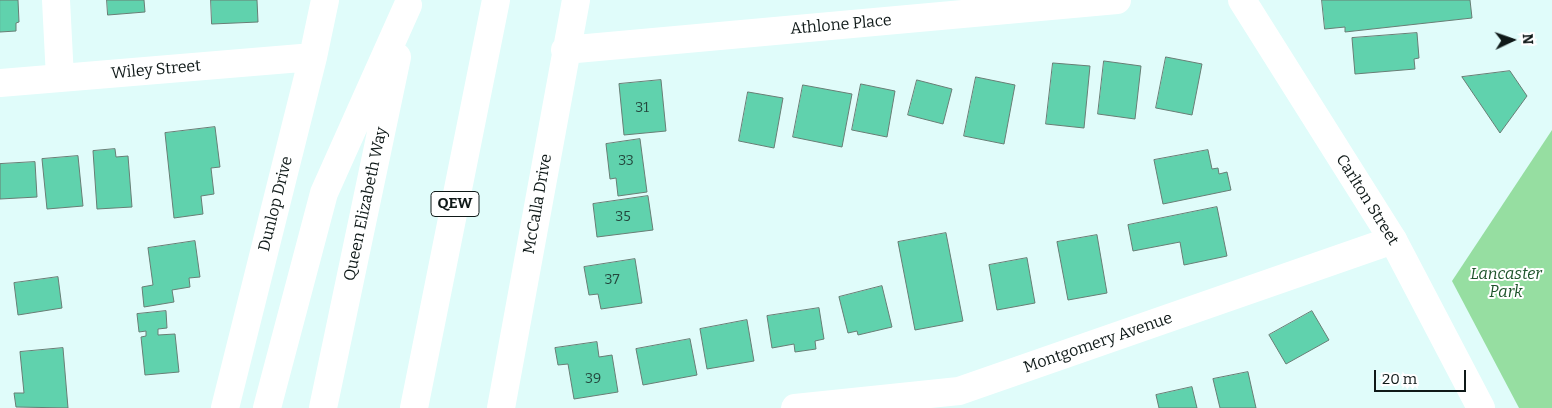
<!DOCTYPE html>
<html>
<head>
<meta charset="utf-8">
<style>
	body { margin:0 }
	#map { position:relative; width:1552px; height:408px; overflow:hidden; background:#e0fcfa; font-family:Bitter,serif }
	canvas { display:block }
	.north { position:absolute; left:1487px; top:15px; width:50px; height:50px; -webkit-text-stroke:4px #fff; paint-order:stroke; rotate:87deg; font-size:14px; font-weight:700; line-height:20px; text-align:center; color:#0f1918 }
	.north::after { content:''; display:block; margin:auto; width:18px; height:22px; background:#0f1918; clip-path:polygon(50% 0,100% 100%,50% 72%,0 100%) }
	.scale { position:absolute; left:1374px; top:370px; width:92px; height:22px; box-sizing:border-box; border:2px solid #0f1918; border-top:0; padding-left:6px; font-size:15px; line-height:18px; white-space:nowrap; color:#0f1918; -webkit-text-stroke:4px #fff; paint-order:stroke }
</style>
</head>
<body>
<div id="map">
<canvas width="1552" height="408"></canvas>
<div class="north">N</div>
<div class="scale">20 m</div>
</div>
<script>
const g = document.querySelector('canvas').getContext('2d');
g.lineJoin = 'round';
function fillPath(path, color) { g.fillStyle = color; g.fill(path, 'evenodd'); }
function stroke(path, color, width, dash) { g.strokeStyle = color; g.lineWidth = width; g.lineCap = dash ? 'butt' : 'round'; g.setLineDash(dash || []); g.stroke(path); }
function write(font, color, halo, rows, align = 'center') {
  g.font = font + ' Bitter,serif'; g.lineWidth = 4; g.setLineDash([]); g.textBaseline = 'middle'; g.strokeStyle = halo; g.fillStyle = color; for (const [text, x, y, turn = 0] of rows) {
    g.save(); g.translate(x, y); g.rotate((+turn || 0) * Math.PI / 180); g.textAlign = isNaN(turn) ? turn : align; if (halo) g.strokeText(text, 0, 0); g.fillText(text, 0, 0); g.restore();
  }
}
const green = new Path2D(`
	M 1552,130 L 1552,408 L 1519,408 L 1452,281 Z`);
const building = new Path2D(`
	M 0,0 L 18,0 L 19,22 L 16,23 L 16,31 L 0,32 Z
	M 107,0 L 144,0 L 145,12 L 108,15 Z
	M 211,0 L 257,0 L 258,22 L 212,24 Z
	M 1322,0 L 1470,0 L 1472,18 L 1345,32 L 1345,27 L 1325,29 Z
	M 1417,33 L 1419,58 L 1414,59 L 1415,69 L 1355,74 L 1352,38 Z
	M 1166,57 L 1202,64 L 1192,115 L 1156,108 Z
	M 1104,61 L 1141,66 L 1135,119 L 1098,114 Z
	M 1053,63 L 1090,66 L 1084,128 L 1046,124 Z
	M 1510,71 L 1527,96 L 1500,133 L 1462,77 Z
	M 976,77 L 1015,85 L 1004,144 L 964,136 Z
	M 661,80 L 666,131 L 624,135 L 619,84 Z
	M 917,80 L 952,89 L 943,124 L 908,115 Z
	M 861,84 L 895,91 L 887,137 L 852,130 Z
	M 803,85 L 852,94 L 842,147 L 793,137 Z
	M 748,92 L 783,98 L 774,148 L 739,141 Z
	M 215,127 L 220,167 L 211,168 L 214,194 L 201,196 L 203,214 L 174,218 L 165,133 Z
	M 640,139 L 647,192 L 618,196 L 616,178 L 610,179 L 606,144 Z
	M 115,149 L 116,157 L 128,156 L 132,207 L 97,209 L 93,151 Z
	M 1208,150 L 1212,169 L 1218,168 L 1219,174 L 1227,172 L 1231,190 L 1163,204 L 1154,160 Z
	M 78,156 L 83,206 L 47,209 L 42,159 Z
	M 35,162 L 37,197 L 0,199 L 0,164 Z
	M 648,196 L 653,230 L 597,237 L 593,204 Z
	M 1217,207 L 1227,256 L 1184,265 L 1180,242 L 1133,251 L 1128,225 Z
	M 946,233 L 963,321 L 915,330 L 898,242 Z
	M 1097,235 L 1107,293 L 1068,300 L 1057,242 Z
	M 195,241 L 200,277 L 189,278 L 190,287 L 172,290 L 174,302 L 144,307 L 142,287 L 153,285 L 148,248 Z
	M 1027,258 L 1035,303 L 997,310 L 989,265 Z
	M 635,259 L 642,303 L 601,309 L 598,294 L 589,295 L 584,267 Z
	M 58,277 L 62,308 L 18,315 L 14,283 Z
	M 882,286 L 892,327 L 858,335 L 857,331 L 848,333 L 839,297 Z
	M 819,308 L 824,339 L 815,341 L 816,349 L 795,352 L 794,344 L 772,348 L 767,316 Z
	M 166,311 L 167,328 L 158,329 L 158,335 L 175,334 L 179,372 L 145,375 L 141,337 L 146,336 L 146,331 L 139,332 L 137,314 Z
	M 1312,311 L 1329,340 L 1286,364 L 1269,335 Z
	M 747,320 L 754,361 L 707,369 L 700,329 Z
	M 690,339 L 697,375 L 643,385 L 636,349 Z
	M 597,342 L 599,357 L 612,355 L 618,392 L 574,399 L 568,364 L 558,365 L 555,348 Z
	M 63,348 L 68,408 L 16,407 L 14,393 L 24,393 L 20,352 Z
	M 1248,372 L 1256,408 L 1220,408 L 1213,379 Z
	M 1192,387 L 1197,408 L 1159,408 L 1156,395 Z`);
const minor = new Path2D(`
	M 56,0 L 60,78
	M 565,50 L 1117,0
	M 0,83 L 313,57
	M 225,408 L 313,57 L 325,0
	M 501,408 L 576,0
	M 795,408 L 959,391 L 1393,240`);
const secondary = new Path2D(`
	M 1242,0 L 1393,240 L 1481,408`);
const motorway = new Path2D(`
	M 267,408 L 324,193 L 408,5
	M 323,408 L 397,57
	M 414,408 L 496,0`);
const numberNames = [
	["31",642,108],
	["33",626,161],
	["35",623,217],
	["37",612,280],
	["39",593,379]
];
const shields = [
	[455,204,48]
];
const shieldNames = [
	["QEW",455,204]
];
const streetNames = [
	["Athlone Place",841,25,-5],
	["Wiley Street",156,70,-5],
	["Carlton Street",1367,200,58],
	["Dunlop Drive",276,204,-76],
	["Queen Elizabeth Way",366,204,-78],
	["McCalla Drive",538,204,-80],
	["Montgomery Avenue",1098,343,-19]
];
const parkNames = [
	["Lancaster",1506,275],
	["Park",1506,293]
];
fillPath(green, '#96dea1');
fillPath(building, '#60d2ad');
stroke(building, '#687e75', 1);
stroke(minor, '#fff', 28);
stroke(secondary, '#fff', 28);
stroke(motorway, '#fff', 28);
write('14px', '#23473d', null, numberNames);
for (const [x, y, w] of shields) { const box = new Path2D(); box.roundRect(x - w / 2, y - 12.5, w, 25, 4); g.fillStyle = '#fff'; g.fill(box); stroke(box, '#0f1918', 1); }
write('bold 15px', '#0f1918', null, shieldNames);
write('16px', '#0f1918', '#fff', streetNames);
write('italic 16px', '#1d532a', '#fff', parkNames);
</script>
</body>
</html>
